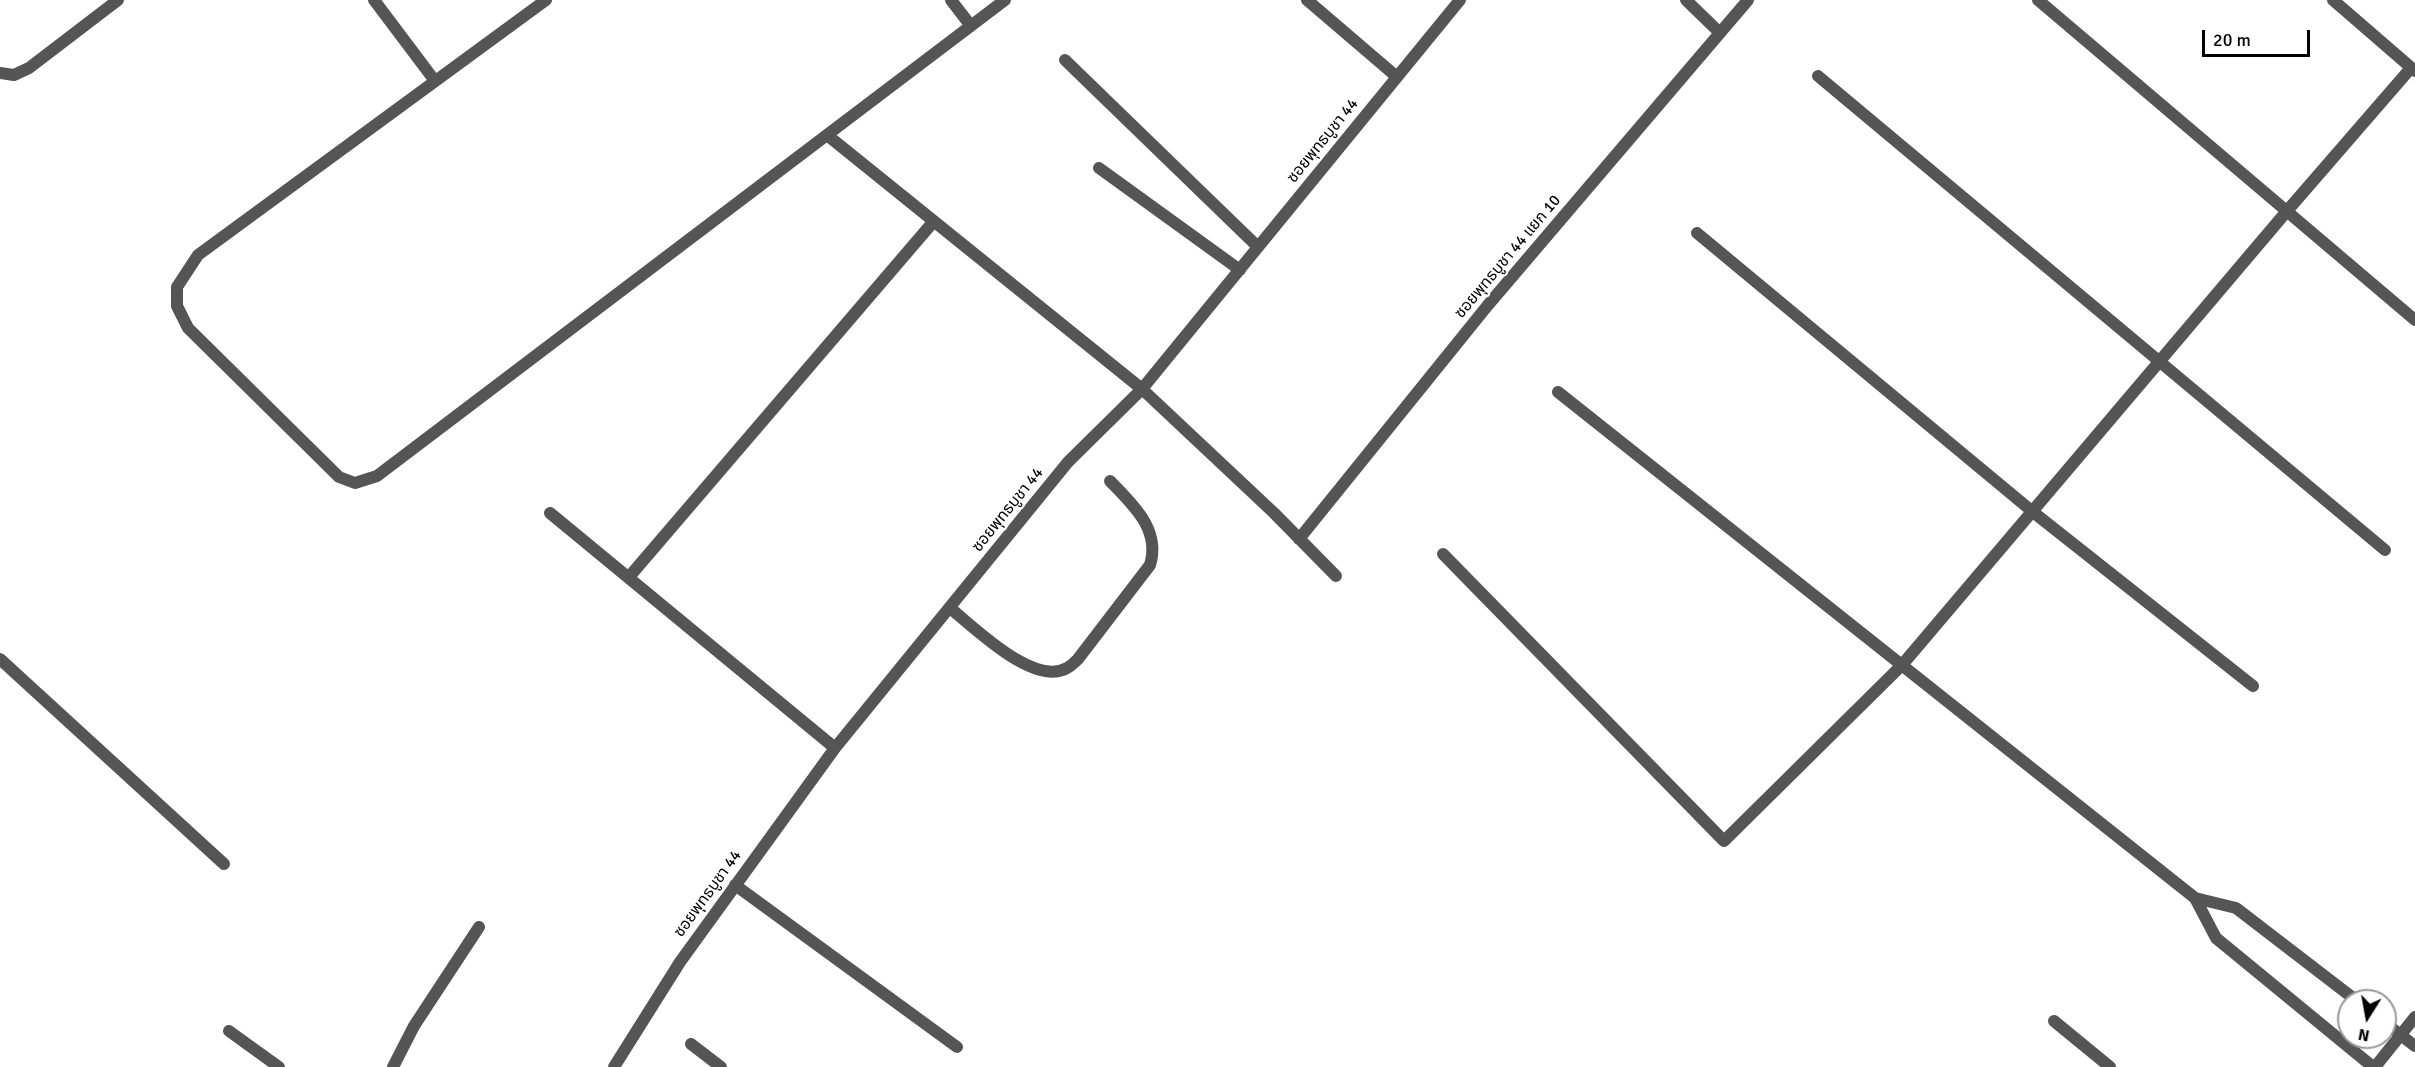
<!DOCTYPE html>
<html>
<head>
<meta charset="utf-8">
<style>
	body { margin:0 }
	#map { position:relative; width:2415px; height:1067px; overflow:hidden; background:#fff; font-family:Signika,sans-serif }
	canvas { display:block }
	.north { position:absolute; left:2337px; top:989px; width:60px; height:60px; box-sizing:border-box; background:#fff; border:2px solid #999; border-radius:50%; rotate:191deg; font-size:16px; font-weight:700; line-height:24px; text-align:center; color:#000 }
	.north::after { content:''; display:block; margin:auto; width:21px; height:27px; background:#000; clip-path:polygon(50% 0,100% 100%,50% 72%,0 100%) }
	.scale { position:absolute; left:2202px; top:30px; width:108px; height:27px; box-sizing:border-box; border:3px solid #000; border-top:0; padding-left:8px; font-size:18px; line-height:21px; white-space:nowrap; color:#000; -webkit-text-stroke:4px #fff; paint-order:stroke }
</style>
</head>
<body>
<div id="map">
<canvas width="2415" height="1067"></canvas>
<div class="north">N</div>
<div class="scale">20 m</div>
</div>
<script>
const g = document.querySelector('canvas').getContext('2d');
g.lineJoin = 'round';
function stroke(path, color, width, dash) { g.strokeStyle = color; g.lineWidth = width; g.lineCap = dash ? 'butt' : 'round'; g.setLineDash(dash || []); g.stroke(path); }
function write(font, color, halo, rows, align = 'center') {
  g.font = font + ' Signika,"Noto Sans Thai",sans-serif'; g.lineWidth = 4.5; g.setLineDash([]); g.textBaseline = 'middle'; g.strokeStyle = halo; g.fillStyle = color; for (const [text, x, y, turn = 0] of rows) {
    g.save(); g.translate(x, y); g.rotate((+turn || 0) * Math.PI / 180); g.textAlign = isNaN(turn) ? turn : align; if (halo) g.strokeText(text, 0, 0); g.fillText(text, 0, 0); g.restore();
  }
}
const lane = new Path2D(`
	M 950,608 C 975,628 1034,687 1067,668 C 1071,666 1075,662 1078,659 L 1150,565 C 1161,529 1132,504 1110,481`);
const street = new Path2D(`
	M 374,0 L 435,81
	M 546,0 L 198,255 L 177,287 L 177,306 L 188,328 L 339,477 L 355,483 L 377,476 L 1005,0
	M 951,0 L 971,26
	M 1307,0 L 1397,77
	M 1686,0 L 1720,33
	M 2038,0 L 2415,320
	M 2333,0 L 2415,71
	M 1065,60 L 1258,247
	M 0,73 L 14,75 L 29,68 L 118,0
	M 1818,76 L 2385,550
	M 827,135 L 1142,389 L 1274,513 L 1336,576
	M 1099,168 L 1240,270
	M 1697,233 L 2033,512 L 2253,686
	M 1558,392 L 2195,898
	M 550,513 L 835,748
	M 1299,539 L 1488,305 L 1748,0
	M 1443,554 L 1724,841 L 1902,665 L 2287,211 L 2411,68
	M 629,577 L 934,221
	M 0,659 L 224,864
	M 735,885 L 957,1047
	M 2357,1001 L 2236,908 L 2195,898 L 2216,938 L 2373,1067
	M 2054,1021 L 2110,1067
	M 2385,1023 L 2415,1046
	M 229,1031 L 279,1067
	M 691,1044 L 721,1067
	M 393,1067 L 414,1026 L 479,927
	M 614,1067 L 680,962 L 835,748 L 1068,462 L 1142,389 L 1460,0
	M 2375,1067 L 2415,1017`);
const streetNames = [
	["ซอยพุทธบูชา 44",1323,141,-51],
	["ซอยพุทธบูชา 44 แยก 10",1508,257,-50],
	["ซอยพุทธบูชา 44",1008,510,-51],
	["ซอยพุทธบูชา 44",708,894,-54]
];
stroke(lane, '#555', 12);
stroke(street, '#555', 12);
write('16px', '#000', '#fff', streetNames);
</script>
</body>
</html>
